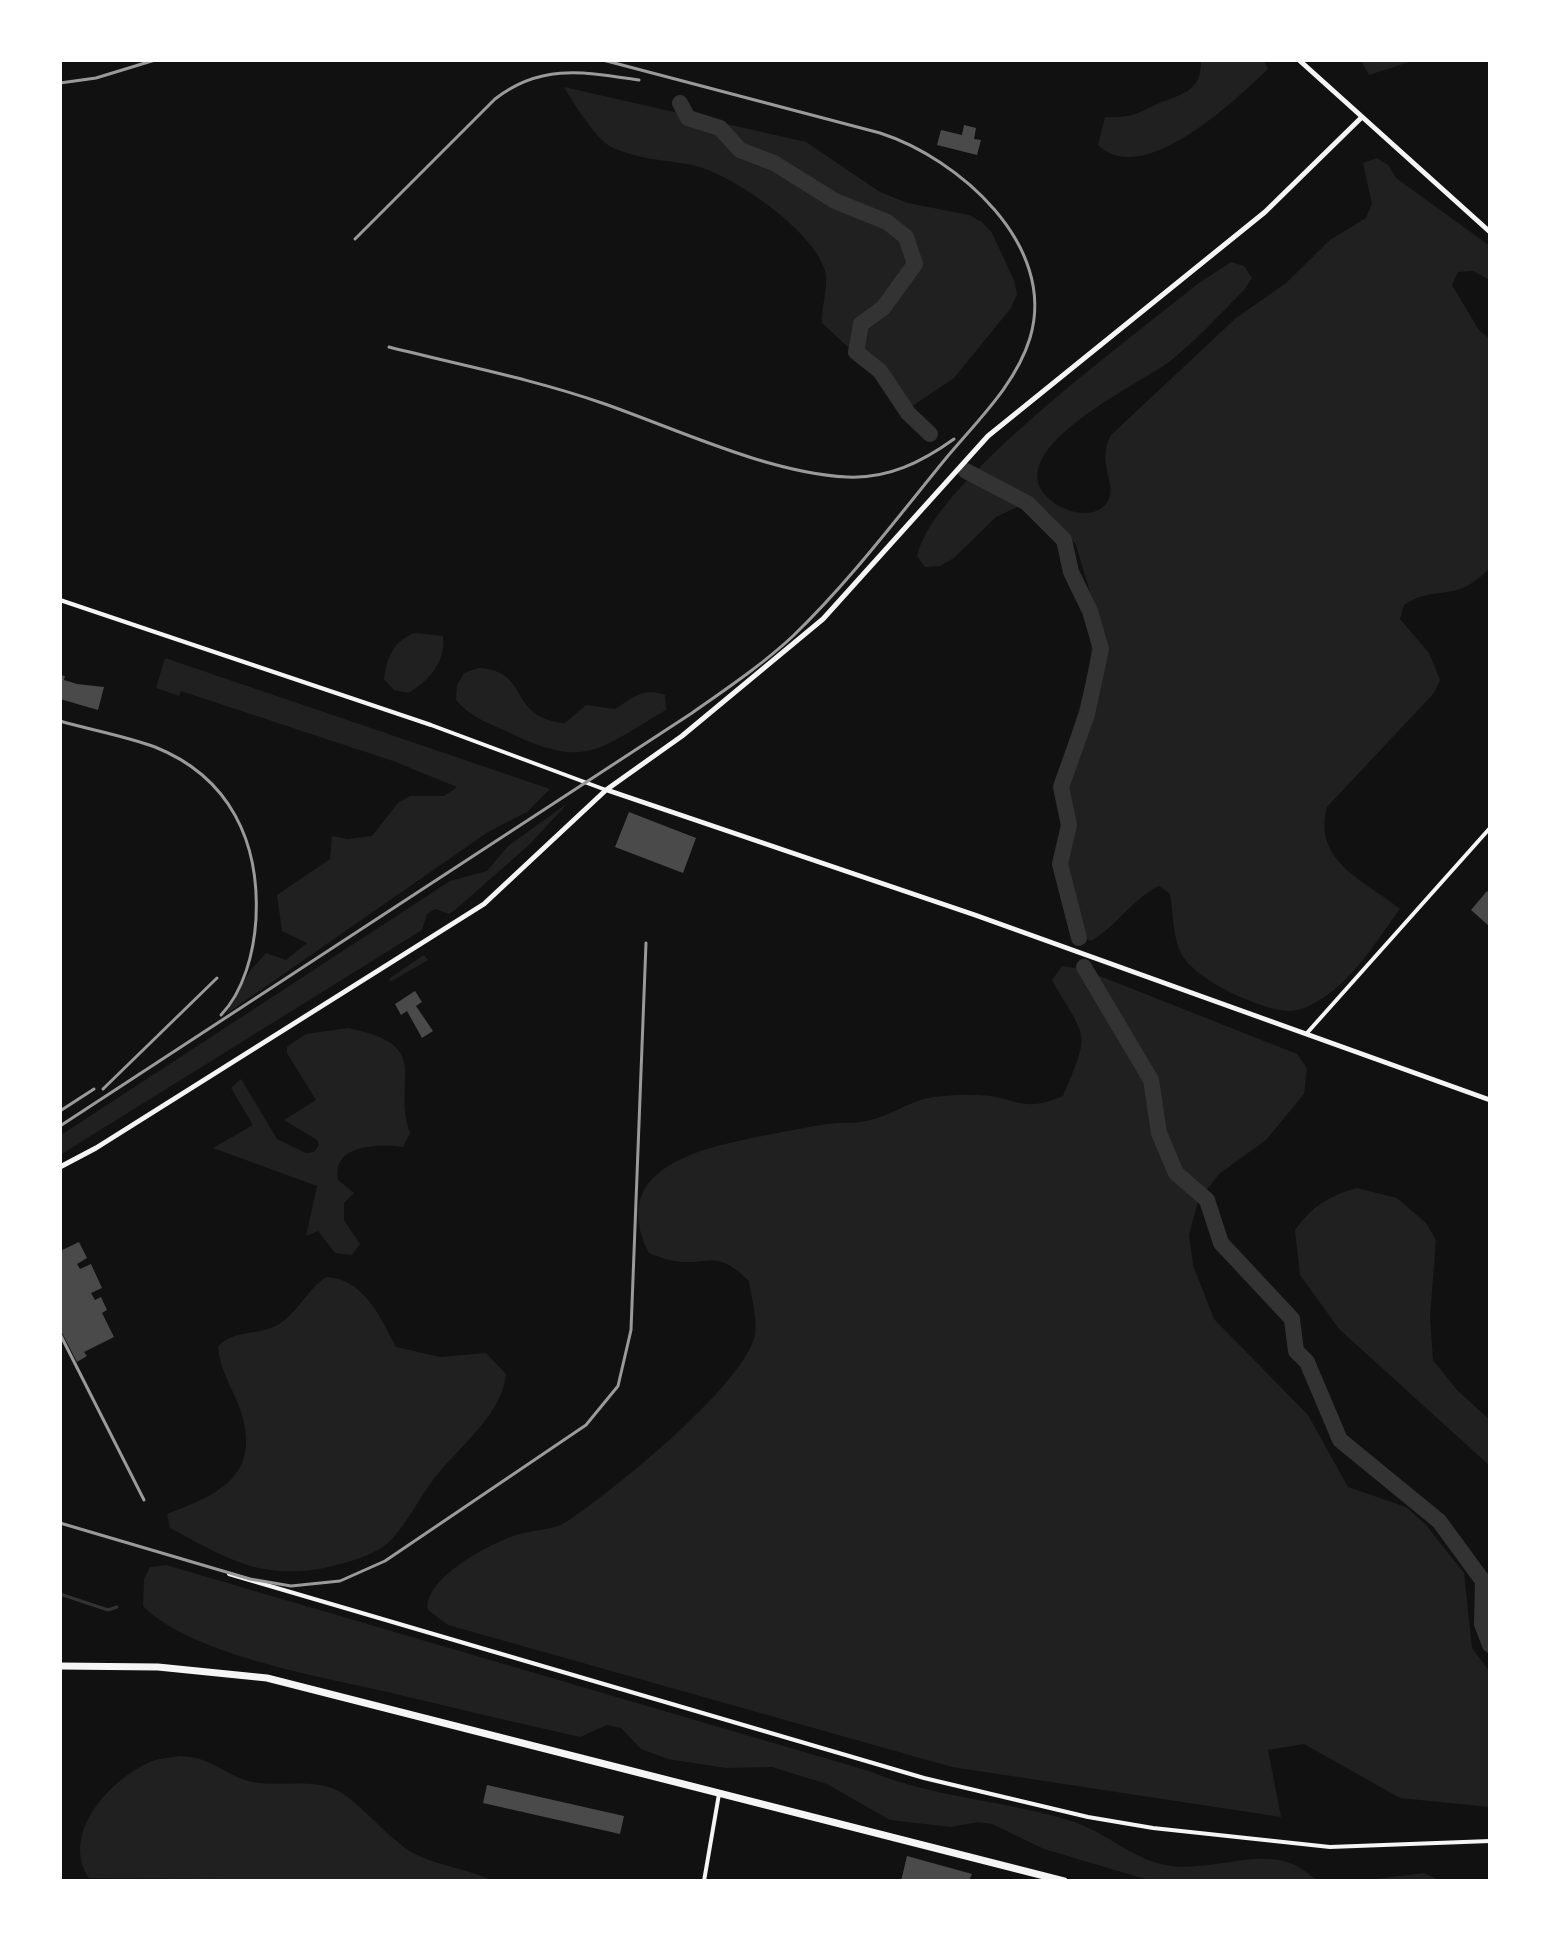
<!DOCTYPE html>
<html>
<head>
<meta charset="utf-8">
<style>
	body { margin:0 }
	#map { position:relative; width:1550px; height:1941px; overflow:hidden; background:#111; font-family:"Exo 2",sans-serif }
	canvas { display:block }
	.frame { position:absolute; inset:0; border:62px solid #fff; pointer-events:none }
</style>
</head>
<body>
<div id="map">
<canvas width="1550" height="1941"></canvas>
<div class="frame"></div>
</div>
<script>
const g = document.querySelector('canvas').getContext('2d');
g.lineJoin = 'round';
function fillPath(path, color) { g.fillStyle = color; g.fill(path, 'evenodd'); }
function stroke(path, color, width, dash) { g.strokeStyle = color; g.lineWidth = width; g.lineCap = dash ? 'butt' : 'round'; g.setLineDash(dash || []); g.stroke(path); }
const green = new Path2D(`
	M 1201,60 L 1264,60 L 1268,69 C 1235,100 1144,189 1098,145 L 1105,117 C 1127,118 1136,115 1155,105 C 1179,94 1202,94 1201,60 Z
	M 1361,60 L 1415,60 L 1369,75 Z
	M 564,87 L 806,142 L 880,192 L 908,203 L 969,215 L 982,222 L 992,233 L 1014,280 L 1017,294 L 1011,308 L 954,378 L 914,405 L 901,409 L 877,374 L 822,323 C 821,305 830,285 824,268 C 811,229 731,173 692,165 C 666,160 632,159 608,145 C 595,137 572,101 564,87 Z
	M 1377,158 L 1389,166 L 1396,178 L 1490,246 L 1490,280 L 1473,271 L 1458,272 L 1452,285 L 1479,330 L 1490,339 L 1490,568 C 1454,605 1438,583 1404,605 L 1400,619 L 1429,653 L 1440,680 L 1434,693 L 1327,807 C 1312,862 1366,881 1400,909 C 1377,940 1356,976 1323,998 C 1314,1004 1301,1011 1289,1011 C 1260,1010 1189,978 1179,949 C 1173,933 1173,912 1170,894 L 1159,886 C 1132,899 1117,926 1091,941 L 1078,936 L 1070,923 L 1060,818 L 1064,758 L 1087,682 L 1096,613 L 1076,545 L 1049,513 L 1037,506 L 1021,505 L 996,517 L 954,558 L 940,566 L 925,567 L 917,556 C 933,482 1132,338 1196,285 L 1231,262 L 1244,266 L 1252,278 L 1244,290 C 1220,314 1196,341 1169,362 C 1141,383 1012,443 1042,491 C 1054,509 1090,523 1106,504 C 1120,487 1095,464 1111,435 L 1236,318 L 1286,283 L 1330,240 L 1366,218 L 1372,204 L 1363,163 Z
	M 414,633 L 443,636 C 446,662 429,681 408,693 L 394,690 L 384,679 C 387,657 393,642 414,633 Z
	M 165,658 L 550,789 L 527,812 L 488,832 L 226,1014 L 250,971 L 266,953 L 286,960 L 307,943 L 282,931 L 277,895 L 330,859 L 332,836 L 348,839 L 372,836 L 398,803 L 410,796 L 444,796 L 457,787 L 393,761 L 181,691 L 179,696 L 156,688 Z
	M 478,668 C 532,670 506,718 565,723 L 586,705 L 615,709 C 633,697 644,687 665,695 L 666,710 C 597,750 586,770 508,732 C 488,723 469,716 456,700 L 457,685 L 464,673 Z
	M 568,803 L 530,844 L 455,910 L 449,914 L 435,909 L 427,914 L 422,930 L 60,1155 L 61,1135 L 450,881 L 487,871 L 508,846 Z
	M 424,955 L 428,960 L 390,982 L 390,978 Z
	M 1062,966 L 1082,969 L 1297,1054 L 1307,1068 L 1304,1094 L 1266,1140 L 1219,1174 L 1198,1201 L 1189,1235 L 1193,1265 L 1214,1319 L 1308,1415 L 1348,1487 L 1406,1507 L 1426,1525 L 1464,1573 L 1472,1648 L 1490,1672 L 1490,1807 L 1400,1798 L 1304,1744 L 1268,1750 L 1281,1817 L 952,1767 L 448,1625 L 428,1610 C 422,1579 493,1541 520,1534 C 534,1530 554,1530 566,1522 C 612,1492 743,1386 755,1335 C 758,1320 751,1296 749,1281 C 715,1248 711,1266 674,1261 C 666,1260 657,1256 649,1253 C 606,1168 701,1148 762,1136 C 784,1132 806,1127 828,1124 C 842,1122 857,1124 870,1120 C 888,1116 904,1105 921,1100 C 936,1095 959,1095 975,1095 C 1015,1095 1020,1115 1063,1096 C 1092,1029 1086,1040 1052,980 Z
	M 348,1028 C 436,1045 391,1080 410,1133 L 403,1147 C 379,1144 331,1144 338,1180 L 354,1193 L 344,1203 L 344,1220 L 360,1244 L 352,1255 L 335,1253 L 318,1231 L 306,1236 L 317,1186 L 213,1148 L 253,1125 L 231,1088 L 241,1079 L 277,1139 L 306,1153 L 314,1152 L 319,1145 L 317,1140 L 284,1120 L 316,1100 L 287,1053 L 287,1047 L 306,1034 Z
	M 1357,1188 L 1397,1198 L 1426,1223 L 1436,1240 L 1430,1317 L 1433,1360 L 1457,1390 L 1490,1420 L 1490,1466 L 1339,1329 L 1300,1275 L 1295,1230 C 1312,1206 1329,1196 1357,1188 Z
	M 326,1277 C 363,1278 381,1318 396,1347 L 440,1357 L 486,1353 L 506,1374 C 503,1411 465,1442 442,1469 C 423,1490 411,1518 392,1539 C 379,1553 356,1560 337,1565 C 266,1583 231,1561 170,1528 L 167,1514 C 208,1498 254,1482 245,1428 C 241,1399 220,1376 218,1346 C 234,1331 251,1335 271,1328 C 294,1320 306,1290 326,1277 Z
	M 166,1565 L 869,1771 C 933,1798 1005,1800 1071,1821 C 1104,1831 1131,1858 1165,1865 C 1205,1873 1251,1851 1287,1862 C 1299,1865 1308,1874 1318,1881 L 1152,1881 L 1044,1849 L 992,1824 L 978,1822 L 950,1827 L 890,1820 L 827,1784 L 772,1767 L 726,1768 L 668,1759 L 641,1749 L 621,1728 L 607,1725 L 580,1737 C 514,1722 449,1707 383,1691 C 317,1676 190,1654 143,1606 L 144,1579 L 150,1567 Z
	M 179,1756 C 212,1756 228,1778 253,1782 C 280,1787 305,1779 332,1788 C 355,1796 387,1838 413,1853 C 438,1866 469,1869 494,1881 L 89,1878 C 60,1834 109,1781 148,1763 C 157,1758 170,1758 179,1756 Z
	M 1424,1873 L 1441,1881 L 1360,1881 Z`);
const stream = new Path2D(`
	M 60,1594 L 108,1610 L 117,1607`);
const river = new Path2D(`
	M 680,103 L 688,118 L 720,128 L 740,150 L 774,163 L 835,201 L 887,222 L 906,237 L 915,264 L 883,308 L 861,324 L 856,352 L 880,371 L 908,413 L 930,434
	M 966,471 L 1027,503 L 1064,540 L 1071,572 L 1090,611 L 1101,649 L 1087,714 L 1061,787 L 1069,825 L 1060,864 L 1079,938
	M 1084,967 L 1151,1080 L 1159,1133 L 1176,1173 L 1207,1200 L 1221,1243 L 1292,1319 L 1296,1351 L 1307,1362 L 1340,1440 L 1439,1521 L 1483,1581 L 1482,1624 L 1490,1645`);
const building = new Path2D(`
	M 964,125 L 976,128 L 974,139 L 981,140 L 977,155 L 937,145 L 941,130 L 962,135 Z
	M 60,675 L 65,676 L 64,680 L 77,684 L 104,687 L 98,710 L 60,699 Z
	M 629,812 L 696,838 L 683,873 L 615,847 Z
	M 1487,891 L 1490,894 L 1489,926 L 1471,910 Z
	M 415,991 L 422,1002 L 416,1006 L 433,1031 L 422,1038 L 407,1011 L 401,1015 L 395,1004 Z
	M 79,1242 L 87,1258 L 77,1264 L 80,1269 L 91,1264 L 102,1288 L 91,1293 L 95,1300 L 101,1297 L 107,1310 L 102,1313 L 114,1337 L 84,1352 L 87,1356 L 77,1362 L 60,1329 L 60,1251 Z
	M 487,1785 L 624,1816 L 620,1834 L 483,1803 Z
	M 907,1856 L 972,1874 L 969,1881 L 901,1881 Z`);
const minor = new Path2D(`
	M 60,600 L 431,725 L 606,790
	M 1307,1033 L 1490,828
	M 229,1574 L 924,1778 L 1088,1817 L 1153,1828 L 1330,1847 L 1490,1841
	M 704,1881 L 719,1794`);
const tertiary = new Path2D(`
	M 1299,60 L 1490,232
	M 607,790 L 975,915 L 1490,1100
	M 60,1167 L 96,1148 L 484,904 L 606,790 L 682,736 L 823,619 L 988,436 L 1265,212 L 1362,117`);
const primary = new Path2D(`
	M 60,1666 L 158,1667 L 267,1678 L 1064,1881`);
const rail = new Path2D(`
	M 60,83 L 96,78 L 155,60
	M 355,239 L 495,99 C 541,63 585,72 639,80
	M 389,347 C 460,365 533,379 602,403 C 677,429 768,473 847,477 C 888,479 922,462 954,439
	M 60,721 C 91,730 125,736 155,747 C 230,777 260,842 256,919 C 254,952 244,991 221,1015
	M 103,1089 L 217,978
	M 60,1111 L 94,1089
	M 60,1126 L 692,713 C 726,689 762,665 793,636 C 850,581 897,518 947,457 C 977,421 1016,384 1030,338 C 1058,245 958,158 880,133 L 603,60
	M 60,1334 L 144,1500
	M 60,1523 L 250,1579 L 291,1586 L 340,1581 L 385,1561 L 586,1425 L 618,1386 L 631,1330 L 646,943`);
fillPath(green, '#202020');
stroke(stream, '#333', 3);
stroke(river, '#333', 16);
fillPath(building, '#4a4a4a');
stroke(minor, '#f5f5f5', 4);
stroke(tertiary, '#f5f5f5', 5);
stroke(primary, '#f5f5f5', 7);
stroke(rail, '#9a9a9a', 3);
</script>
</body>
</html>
